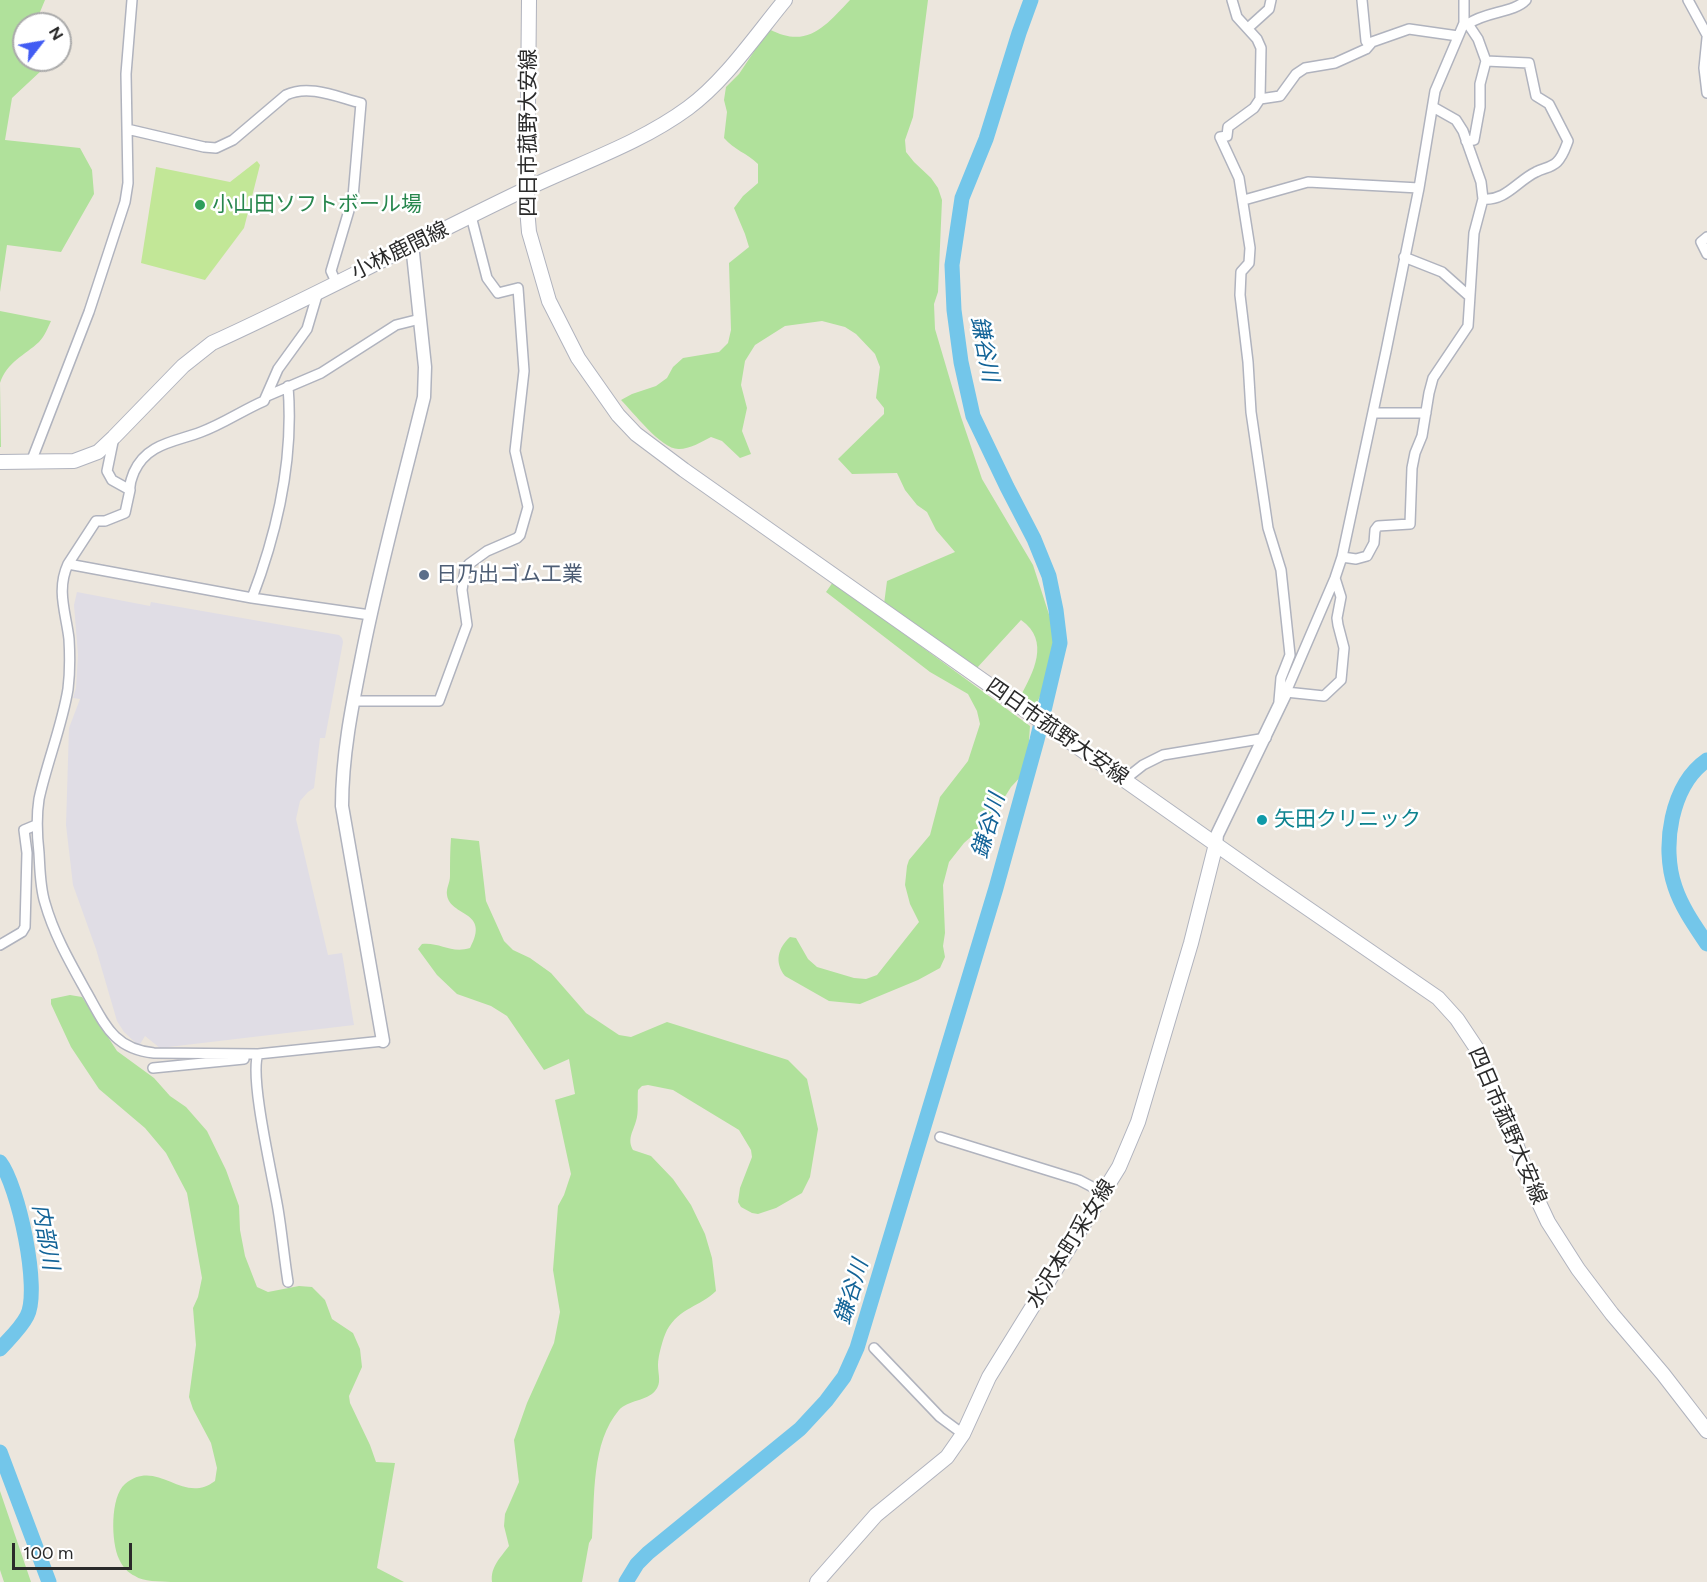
<!DOCTYPE html>
<html>
<head>
<meta charset="utf-8">
<style>
	body { margin:0 }
	#map { position:relative; width:1707px; height:1582px; overflow:hidden; background:#ece6dd; font-family:Figtree,sans-serif }
	canvas { display:block }
	.north { position:absolute; left:12px; top:12px; width:60px; height:60px; box-sizing:border-box; background:#fff; border:2px solid #aaa; border-radius:50%; rotate:59deg; font-size:16px; font-weight:700; line-height:24px; text-align:center; color:#2a2a2a }
	.north::after { content:''; display:block; margin:auto; width:21px; height:27px; background:#425cf3; clip-path:polygon(50% 0,100% 100%,50% 72%,0 100%) }
	.scale { position:absolute; left:12px; top:1543px; width:120px; height:27px; box-sizing:border-box; border:3px solid #2a2a2a; border-top:0; padding-left:8px; font-size:18px; line-height:21px; white-space:nowrap; color:#2a2a2a; -webkit-text-stroke:4px #fff; paint-order:stroke }
</style>
</head>
<body>
<div id="map">
<canvas width="1707" height="1582"></canvas>
<div class="north">N</div>
<div class="scale">100 m</div>
</div>
<script>
const g = document.querySelector('canvas').getContext('2d');
g.lineJoin = 'round';
function fillPath(path, color) { g.fillStyle = color; g.fill(path, 'evenodd'); }
function stroke(path, color, width, dash) { g.strokeStyle = color; g.lineWidth = width; g.lineCap = dash ? 'butt' : 'round'; g.setLineDash(dash || []); g.stroke(path); }
function write(font, color, halo, rows, align = 'center') {
  g.font = font + ' Figtree,"Noto Sans JP",sans-serif'; g.lineWidth = 5; g.setLineDash([]); g.textBaseline = 'middle'; g.strokeStyle = halo; g.fillStyle = color; for (const [text, x, y, turn = 0] of rows) {
    g.save(); g.translate(x, y); g.rotate((+turn || 0) * Math.PI / 180); g.textAlign = isNaN(turn) ? turn : align; if (halo) g.strokeText(text, 0, 0); g.fillText(text, 0, 0); g.restore();
  }
}
const industrial = new Path2D(`
	M 77,592 L 150,606 L 151,602 L 339,635 L 342,638 L 343,642 L 325,738 L 320,738 L 314,788 L 308,792 L 300,801 L 296,819 L 328,955 L 342,953 L 354,1025 L 160,1048 L 145,1036 L 139,1046 L 124,1032 L 117,1021 L 96,949 L 73,885 L 66,825 L 69,728 L 80,699 L 73,698 L 76,688 L 78,655 L 74,605 Z`);
const green = new Path2D(`
	M 0,0 L 45,0 L 35,24 L 24,24 L 24,60 L 41,60 L 43,69 L 12,98 L 5,140 L 80,148 L 92,170 L 94,194 L 61,252 L 7,245 L 0,292 Z
	M 850,0 L 928,0 L 913,117 L 905,140 L 906,152 L 914,162 L 931,178 L 938,188 L 942,200 L 938,292 L 934,304 L 935,329 L 961,417 L 982,479 L 1033,565 L 1056,636 L 1048,679 L 1035,707 L 1020,697 C 1033,673 1051,641 1021,620 L 976,669 L 884,604 L 887,581 L 955,552 L 936,530 L 927,512 L 917,505 L 905,490 L 897,473 L 852,474 L 838,459 L 884,414 L 884,408 L 876,398 L 880,367 L 875,354 L 856,334 L 845,327 L 822,321 L 785,326 L 755,345 L 745,361 L 741,385 L 747,408 L 742,431 L 751,454 L 740,458 L 722,441 L 711,437 C 701,442 690,449 679,449 C 662,450 633,412 621,400 L 632,394 L 656,386 L 667,378 L 673,367 L 683,358 L 719,352 L 728,343 L 731,330 L 729,263 L 749,247 L 745,234 L 734,208 L 743,196 L 758,183 L 758,164 C 747,153 734,150 724,138 L 727,112 L 724,100 L 726,87 L 739,74 L 769,29 C 808,50 826,25 850,0 Z
	M 0,311 L 51,321 C 48,327 45,336 39,342 C 25,355 7,362 0,383 L 1,447 L 0,447 Z
	M 833,582 L 1030,726 L 1027,770 L 1011,787 L 991,819 L 964,843 L 949,862 L 943,885 L 945,933 L 943,946 L 945,957 L 940,968 L 918,980 L 860,1004 L 829,1001 L 785,976 C 774,962 778,948 790,937 L 796,938 L 808,959 L 817,967 L 854,978 L 866,979 L 877,975 L 919,922 L 910,904 L 905,885 L 907,866 L 909,860 L 930,835 L 940,797 L 968,761 L 980,724 L 977,711 L 968,694 L 930,672 L 826,592 Z
	M 451,838 L 479,841 L 486,901 L 504,941 L 513,950 L 530,958 L 551,973 L 586,1013 L 619,1035 L 631,1037 L 667,1022 L 788,1060 L 807,1079 L 818,1129 L 810,1177 L 802,1193 L 776,1208 L 758,1214 L 752,1213 L 741,1207 L 738,1202 L 740,1188 L 752,1157 L 751,1150 L 739,1130 L 673,1090 L 648,1085 L 642,1086 L 638,1090 C 637,1100 639,1112 636,1121 C 633,1132 627,1139 633,1150 L 651,1156 L 673,1179 L 691,1205 L 705,1234 L 712,1258 L 716,1291 C 700,1307 680,1307 667,1330 C 663,1338 658,1356 658,1365 C 658,1375 662,1383 655,1391 C 647,1401 628,1400 619,1410 C 591,1443 595,1496 592,1538 L 589,1543 L 582,1582 L 492,1582 C 490,1567 501,1557 509,1546 L 504,1526 L 505,1514 L 519,1482 L 514,1440 L 527,1403 L 554,1343 L 560,1312 L 553,1270 L 558,1206 L 564,1195 L 571,1174 L 555,1100 L 575,1094 L 569,1059 L 544,1070 L 507,1016 L 491,1006 L 457,994 L 437,975 L 418,949 L 422,944 C 440,942 451,954 470,948 C 491,910 450,917 447,895 C 446,888 450,883 450,876 C 450,863 450,851 451,838 Z
	M 70,995 L 82,997 L 117,1051 L 154,1078 L 170,1096 L 186,1107 L 207,1131 L 226,1170 L 239,1206 L 240,1230 L 245,1256 L 257,1287 L 268,1292 L 299,1286 L 312,1287 L 325,1300 L 332,1319 L 353,1333 L 360,1349 L 362,1367 L 349,1396 L 350,1403 L 370,1445 L 376,1462 L 395,1463 L 377,1568 L 404,1582 L 171,1582 C 160,1581 143,1582 135,1576 C 128,1573 122,1566 119,1559 C 111,1542 110,1497 125,1484 C 158,1457 182,1506 215,1481 L 217,1468 L 211,1443 L 193,1409 L 189,1397 L 196,1345 L 193,1308 L 198,1297 L 202,1278 L 187,1193 L 166,1153 L 145,1128 L 99,1089 L 71,1047 L 51,1004 L 51,999 Z
	M 0,1491 L 31,1582 L 4,1582 L 0,1570 Z`);
const pitch = new Path2D(`
	M 257,161 L 260,165 L 244,228 L 205,280 L 141,263 L 156,167 L 230,182 Z`);
const river = new Path2D(`
	M 1707,760 C 1671,785 1661,847 1675,887 C 1682,908 1695,926 1707,944
	M 0,1162 C 18,1185 41,1290 27,1316 C 21,1328 9,1339 0,1349
	M 0,1452 L 49,1582
	M 626,1582 L 637,1564 L 648,1553 L 800,1429 L 826,1401 L 844,1377 L 857,1348 L 996,888 L 1037,740 L 1060,643 L 1056,610 L 1049,576 L 1034,539 L 1007,487 L 973,416 L 961,362 L 954,310 L 952,265 L 962,198 L 986,139 L 1019,33 L 1031,0`);
const minor = new Path2D(`
	M 1232,0 L 1237,17 L 1257,39 L 1261,48 L 1260,99 L 1254,108 L 1228,127 L 1227,136 L 1220,137 L 1239,178 L 1250,248 L 1249,263 L 1241,272 L 1240,295 L 1248,362 L 1251,412 L 1268,528 L 1281,570 L 1290,655 L 1281,678 L 1279,701
	M 1362,0 L 1366,41 L 1369,45
	M 1688,0 L 1707,35
	M 1464,23 L 1468,24 L 1478,39 L 1486,61 L 1480,84 L 1480,107 L 1474,140 L 1466,141
	M 1468,24 C 1486,11 1514,13 1526,0
	M 1248,28 L 1269,9 L 1271,0
	M 1707,38 L 1704,68 L 1707,93
	M 1260,99 L 1280,96 L 1296,74 L 1305,68 L 1335,63 L 1366,49 L 1372,42 L 1409,29 L 1458,36
	M 127,129 L 204,147 L 216,148 L 233,140 L 286,95 C 309,84 337,97 361,103 L 353,197 L 331,271 L 336,282
	M 1483,199 C 1506,201 1517,181 1536,172 C 1543,168 1551,168 1557,162 C 1563,156 1565,149 1568,141 L 1549,104 L 1536,96 L 1529,63 L 1486,61
	M 1244,200 L 1308,182 L 1419,188
	M 1707,237 L 1701,242 L 1707,254
	M 1404,257 L 1442,272 L 1469,296
	M 267,396 L 321,373 L 396,325 L 420,319
	M 1373,413 L 1426,413
	M 114,437 L 107,471 L 112,480 L 130,490 C 129,483 132,478 134,472 C 147,443 175,442 201,432 C 223,424 243,410 264,401 L 278,369 L 307,329 L 318,292
	M 31,462 L 89,312 L 125,202 L 128,183 L 126,74 L 132,0
	M 1342,557 L 1356,559 L 1367,556 L 1374,543 L 1375,530 L 1378,526 L 1410,524 L 1412,468 L 1415,453 L 1422,436 L 1429,393 L 1433,378 L 1468,326 L 1474,233 L 1483,199 L 1481,182 L 1463,131 L 1456,120 L 1433,107
	M 68,564 L 96,521 L 105,521 L 125,513 L 130,490
	M 1335,578 L 1341,597 L 1337,618 L 1338,625 L 1344,648 L 1341,680 L 1324,696 L 1286,692 L 1335,578 L 1342,557 L 1386,351 L 1419,188 L 1435,91 L 1464,23 L 1464,0
	M 252,598 C 278,530 294,459 288,386
	M 370,615 L 252,598 L 68,564 C 56,590 66,613 69,639 C 70,656 70,673 68,689 C 62,726 47,762 39,799 C 36,818 37,835 39,853 C 40,870 40,887 45,903 C 54,935 71,964 87,993 C 105,1025 114,1049 154,1053 L 258,1054 L 383,1041
	M 353,701 L 439,701 L 467,625 L 462,590 L 465,570 L 469,564 L 487,551 L 517,538 L 520,535 L 528,507 L 515,451 L 524,371 L 518,288 L 498,293 L 487,278 L 471,216
	M 1124,780 L 1143,765 L 1163,755 L 1266,738
	M 0,945 L 22,932 L 25,927 L 27,853 L 24,830 L 36,825
	M 258,1054 C 249,1077 273,1178 278,1209 C 282,1233 284,1257 288,1282
	M 153,1068 L 244,1059
	M 940,1137 L 1079,1180 L 1102,1192
	M 874,1348 L 940,1417 L 963,1434`);
const tertiary = new Path2D(`
	M 1216,844 L 1217,835 L 1286,692
	M 383,1041 L 342,806 C 342,755 352,706 362,656 C 379,569 403,483 424,397 L 425,367 L 412,244`);
const secondary = new Path2D(`
	M 529,0 L 527,208 L 529,232 L 549,301 L 578,358 L 618,415 L 636,434 L 684,470 L 1265,879 L 1438,998 L 1457,1019 L 1477,1049 L 1515,1141 L 1532,1188 L 1548,1222 L 1578,1269 L 1612,1314 L 1663,1374 L 1707,1431
	M 0,462 L 74,461 L 98,452 L 114,437 L 183,366 L 212,343 C 318,295 421,239 526,189 C 580,163 639,144 688,108 C 725,81 756,35 785,0
	M 817,1582 L 876,1515 L 947,1457 L 963,1434 L 989,1377 L 1119,1167 L 1138,1122 L 1191,943 L 1216,844`);
const markers = [
	[200,205,6,"#2e9e5b"],
	[424,575,6,"#5c6f8a"],
	[1262,820,6,"#0f9aa8"]
];
const streetNames = [
	["四日市菰野大安線",529,133,-90],
	["小林鹿間線",400,251,-26],
	["四日市菰野大安線",1057,732,35],
	["四日市菰野大安線",1507,1126,67],
	["水沢本町采女線",1071,1244,-58]
];
const leisureNames = [
	["小山田ソフトボール場",212,205]
];
const serviceNames = [
	["日乃出ゴム工業",436,575]
];
const cultureNames = [
	["矢田クリニック",1274,820]
];
const waterNames = [
	["鎌谷川",984,349,79],
	["鎌谷川",989,826,-74],
	["内部川",45,1237,80],
	["鎌谷川",852,1292,-73]
];
fillPath(industrial, '#e0dde5');
fillPath(green, '#b0e19b');
fillPath(pitch, '#c2e797');
stroke(river, '#73c6ea', 15);
stroke(minor, '#b0b3be', 12);
stroke(tertiary, '#b0b3be', 15);
stroke(secondary, '#b0b3be', 16);
stroke(minor, '#fff', 9);
stroke(tertiary, '#fff', 12);
stroke(secondary, '#fff', 14);
for (const [x, y, r, color] of markers) { const dot = new Path2D(); dot.arc(x, y, r, 0, 2 * Math.PI); g.fillStyle = color; g.fill(dot); stroke(dot, '#fff', 2); }
write('21px', '#2a2a2a', '#fff', streetNames);
write('21px', '#27864d', '#fff', leisureNames, 'left');
write('21px', '#4e5e75', '#fff', serviceNames, 'left');
write('21px', '#0d838f', '#fff', cultureNames, 'left');
write('italic 22px', '#126397', '#fff', waterNames);
</script>
</body>
</html>
